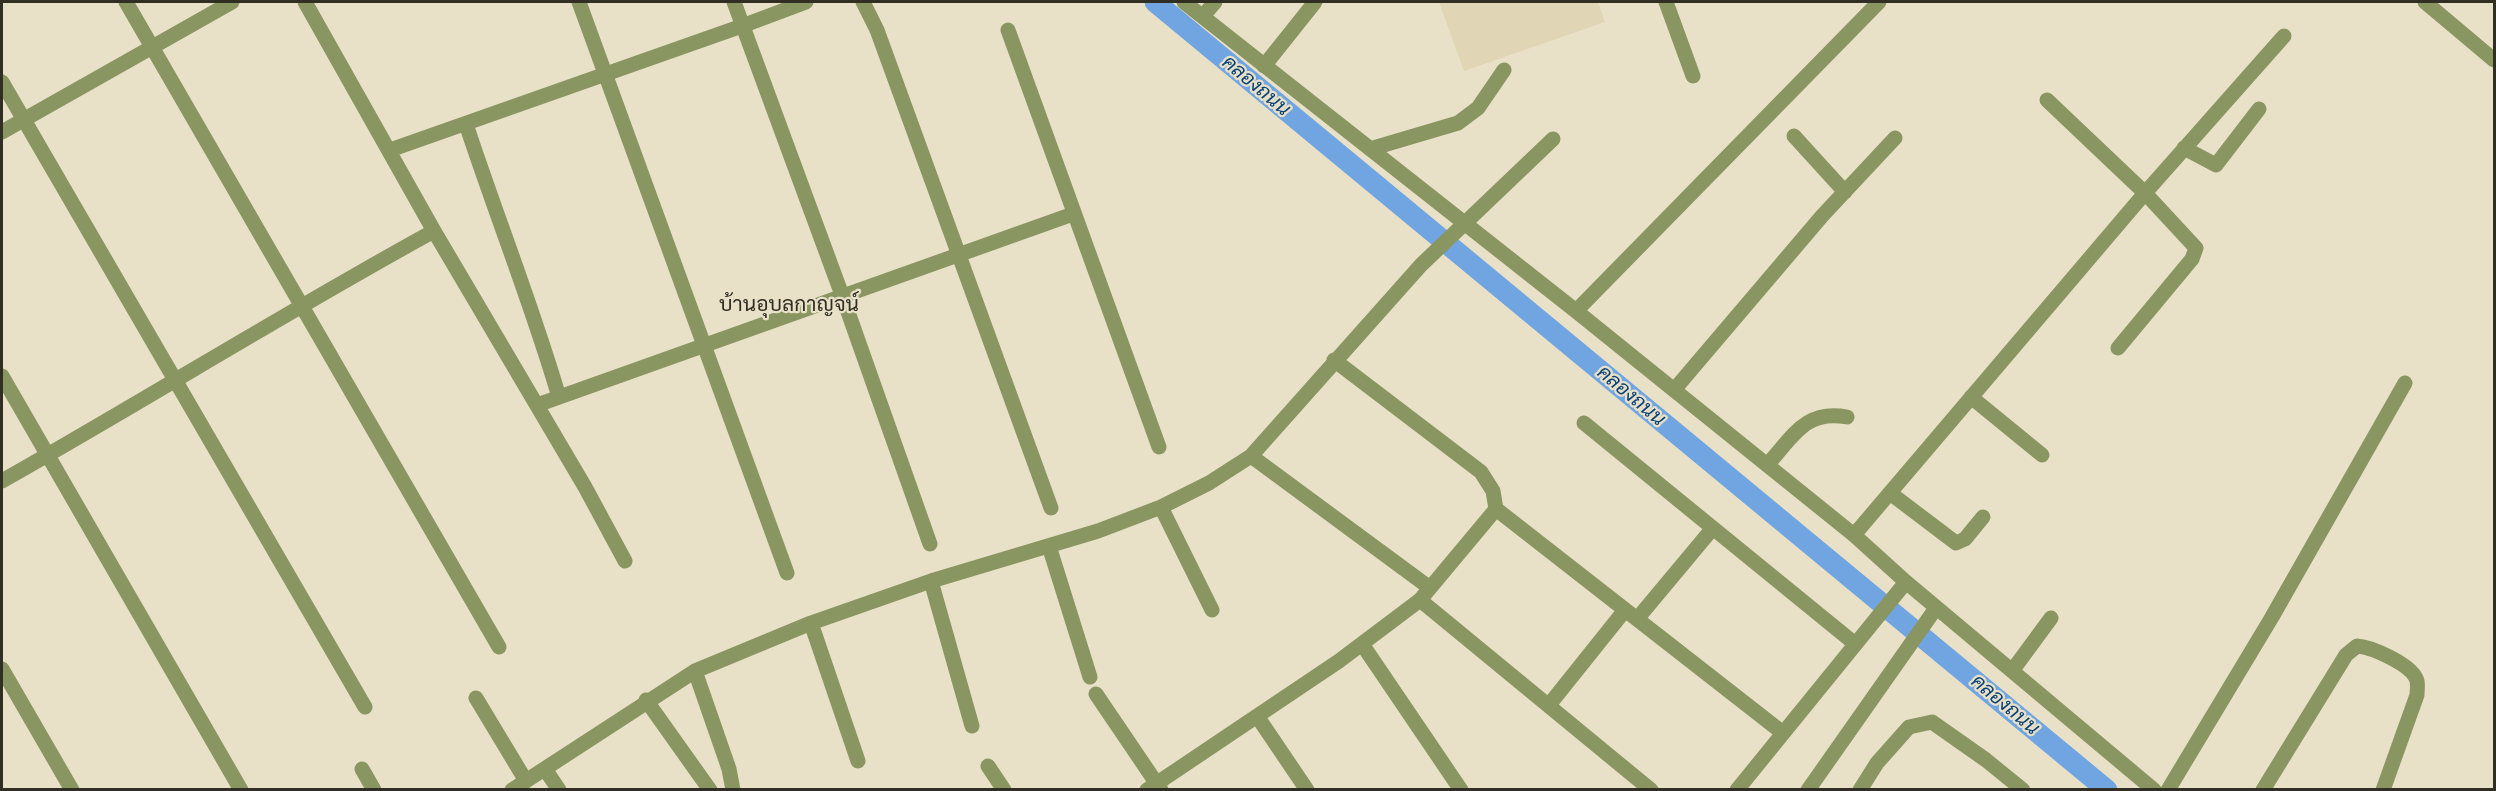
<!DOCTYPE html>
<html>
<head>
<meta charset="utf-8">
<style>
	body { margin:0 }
	#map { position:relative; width:2496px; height:791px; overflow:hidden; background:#e9e1c7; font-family:"Zilla Slab",serif }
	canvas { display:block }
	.frame { position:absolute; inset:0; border:3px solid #312e24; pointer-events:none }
</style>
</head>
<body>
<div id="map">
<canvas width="2496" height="791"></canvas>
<div class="frame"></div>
</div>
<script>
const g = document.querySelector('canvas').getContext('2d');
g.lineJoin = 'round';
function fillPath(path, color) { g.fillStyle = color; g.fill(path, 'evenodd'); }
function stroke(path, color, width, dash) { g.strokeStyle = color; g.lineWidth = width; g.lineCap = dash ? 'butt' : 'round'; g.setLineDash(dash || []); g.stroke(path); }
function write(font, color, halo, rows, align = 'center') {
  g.font = font + ' "Zilla Slab",Sarabun,serif'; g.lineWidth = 4.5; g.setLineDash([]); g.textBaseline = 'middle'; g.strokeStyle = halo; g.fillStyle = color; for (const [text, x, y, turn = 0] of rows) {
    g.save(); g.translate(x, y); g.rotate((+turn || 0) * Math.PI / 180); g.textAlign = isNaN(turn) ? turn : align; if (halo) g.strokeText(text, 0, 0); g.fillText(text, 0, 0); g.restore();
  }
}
const built = new Path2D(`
	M 1439,2 L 1598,2 L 1605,22 L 1464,71 Z`);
const canal = new Path2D(`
	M 1155,2 L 2107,790`);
const minor = new Path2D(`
	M 126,2 L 499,647
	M 305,2 L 434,231 L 585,487 L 625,561
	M 579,2 L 787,573
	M 734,2 L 842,295 L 930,544
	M 863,2 L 877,30 L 1051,508
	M 1184,2 L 1576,311 L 1854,535 L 1906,582 L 2154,790
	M 1666,2 L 1693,76
	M 2425,2 L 2494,60
	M 1203,16 L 1215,2
	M 1008,30 L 1159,447
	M 1264,66 L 1315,2
	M 2,82 L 365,707
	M 2047,100 L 2145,193 L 2196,248 L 2192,259 L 2118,348
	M 466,124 C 496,215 532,305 559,397
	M 2,132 L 232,2
	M 1794,136 L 1845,192
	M 2184,148 L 2216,165 L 2259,109
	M 1370,149 L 1458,123 L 1478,108 L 1504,70
	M 390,150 L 742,26 L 806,2
	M 1576,311 L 1879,2
	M 1334,360 L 1481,472 L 1493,491 L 1496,509 L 1783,733
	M 2,376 L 241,790
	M 1674,390 L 1822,216 L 1895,138
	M 1971,397 L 2042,455
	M 537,405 L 1073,214
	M 1584,423 L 1854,643
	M 1251,456 L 1430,588
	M 1767,465 C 1793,437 1805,409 1847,417
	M 2,481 C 147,399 288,311 434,231
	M 1890,493 L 1956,543 L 1965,539 L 1983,517
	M 1161,507 L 1212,610
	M 1854,535 L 2145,193 L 2284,36
	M 1049,546 L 1090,677
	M 931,581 L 972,726
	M 1420,600 L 1651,790
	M 1637,619 L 1713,528
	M 811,623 L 858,761
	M 1362,644 L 1461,790
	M 2,669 L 72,790
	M 695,671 L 729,769 L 733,790
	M 2012,671 L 2051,618
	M 1096,694 L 1161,790
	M 476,698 L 526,781
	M 646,700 L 710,790
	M 1549,705 L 1625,610
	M 1257,716 L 1307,790
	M 988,766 L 1004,790
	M 362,769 L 374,790
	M 545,769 L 559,790
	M 512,790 L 695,671 L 811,623 L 931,581 L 1098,531 L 1161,507 L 1209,483 L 1251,456 L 1421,265 L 1553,139
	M 1147,790 L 1339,661 L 1420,600 L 1496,509
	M 1737,790 L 1906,582
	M 1808,790 L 1936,608
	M 1860,790 L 1877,763 L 1909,727 L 1932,722 L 1986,760 L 2023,790
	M 2168,790 L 2272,617 L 2405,383
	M 2263,790 L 2346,655 L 2357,646 C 2372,647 2413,665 2417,681 C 2418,685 2417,691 2417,695 L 2383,790`);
const waterNames = [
	["คลองถนน",1256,86,40],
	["คลองถนน",1631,396,40],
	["คลองถนน",2005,705,40]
];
const quarterNames = [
	["บ้านอุบลกาญจน์",789,305]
];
fillPath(built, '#e0d5b5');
stroke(canal, '#70a5e2', 21);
stroke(minor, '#899662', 15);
write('italic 20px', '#09427a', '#e9e1c7', waterNames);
write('21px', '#312e24', '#e9e1c7', quarterNames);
</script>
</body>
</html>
